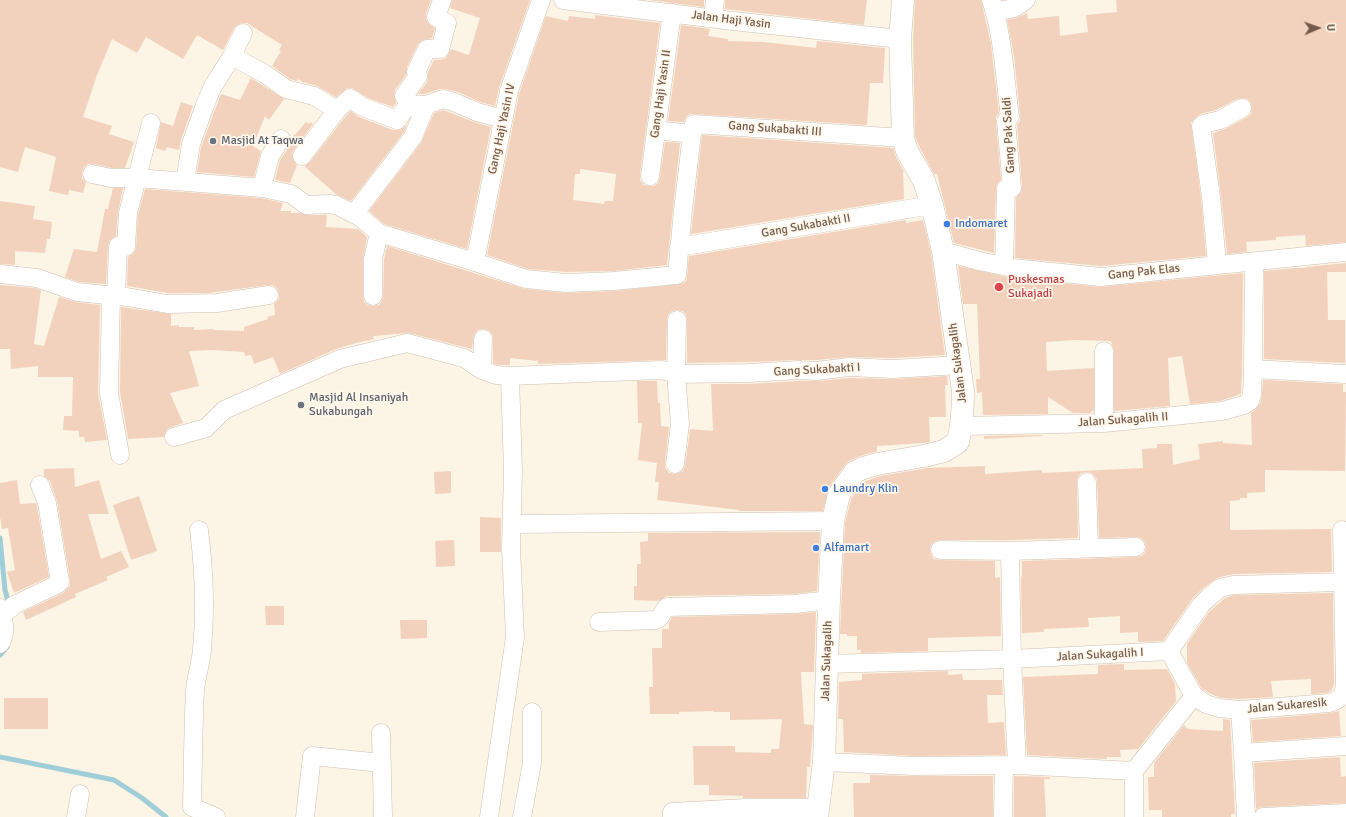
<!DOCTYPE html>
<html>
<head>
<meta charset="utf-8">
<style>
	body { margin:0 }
	#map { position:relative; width:1346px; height:817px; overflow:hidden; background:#fcf4e5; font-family:Signika,sans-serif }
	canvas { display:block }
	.north { position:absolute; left:1298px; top:8px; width:40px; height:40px; -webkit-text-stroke:3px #fff8eb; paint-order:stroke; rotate:88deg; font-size:11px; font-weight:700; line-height:16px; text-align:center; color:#755a4a }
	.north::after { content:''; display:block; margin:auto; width:14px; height:18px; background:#755a4a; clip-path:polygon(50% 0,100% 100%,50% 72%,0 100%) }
</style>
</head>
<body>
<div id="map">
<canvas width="1346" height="817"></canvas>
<div class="north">U</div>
</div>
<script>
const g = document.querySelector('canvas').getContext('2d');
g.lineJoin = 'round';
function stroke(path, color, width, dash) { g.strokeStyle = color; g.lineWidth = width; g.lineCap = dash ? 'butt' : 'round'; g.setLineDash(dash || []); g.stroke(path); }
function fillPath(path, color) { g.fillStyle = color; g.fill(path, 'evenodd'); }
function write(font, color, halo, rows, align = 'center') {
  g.font = font + ' Signika,sans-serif'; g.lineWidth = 3.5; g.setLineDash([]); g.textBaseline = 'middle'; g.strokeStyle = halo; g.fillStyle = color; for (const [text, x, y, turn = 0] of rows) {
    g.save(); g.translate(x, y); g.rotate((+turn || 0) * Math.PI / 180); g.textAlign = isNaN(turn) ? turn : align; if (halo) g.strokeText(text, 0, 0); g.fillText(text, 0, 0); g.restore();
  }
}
const stream = new Path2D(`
	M 0,538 L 5,590 L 9,605
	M 0,655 L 7,647
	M 0,757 L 114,780 L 142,798 L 166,817`);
const building = new Path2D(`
	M 0,0 L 431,0 L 426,14 L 426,19 L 428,23 L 435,28 L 432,38 L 422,40 L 418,44 L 407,67 L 406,75 L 395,90 L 394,96 L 396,103 L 393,107 L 368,98 L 352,88 L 347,88 L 336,97 L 317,86 L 303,82 L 298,79 L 297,81 L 290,79 L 272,66 L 281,51 L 279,50 L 282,45 L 247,23 L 242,23 L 237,25 L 234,28 L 223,50 L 197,35 L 183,59 L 146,37 L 137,53 L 112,39 L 97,75 L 83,117 L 112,126 L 109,134 L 134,142 L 125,168 L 112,168 L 94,164 L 88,164 L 84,167 L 82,172 L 82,178 L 86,182 L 83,193 L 69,190 L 68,195 L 49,191 L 56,157 L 25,147 L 18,172 L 0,167 Z
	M 452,0 L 530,0 L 499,88 L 495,106 L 480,102 L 458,92 L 446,89 L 440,89 L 424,94 L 418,94 L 427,82 L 428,77 L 428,72 L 434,60 L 440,60 L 446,58 L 451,49 L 469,55 L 480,18 L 450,8 Z
	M 649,0 L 704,0 L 704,7 Z
	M 725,0 L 867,0 L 864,25 L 725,9 Z
	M 915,0 L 981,0 L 991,44 L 999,113 L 996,117 L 996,122 L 1001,180 L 997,184 L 996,189 L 994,253 L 954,243 L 937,174 L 934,174 L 919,146 L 915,136 L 913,39 Z
	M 1116,0 L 1346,0 L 1346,242 L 1306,246 L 1305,235 L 1276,237 L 1276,240 L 1246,242 L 1247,252 L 1227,254 L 1221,196 L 1213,133 L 1225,129 L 1247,117 L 1251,114 L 1252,108 L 1251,103 L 1247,99 L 1242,98 L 1237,99 L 1216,110 L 1200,114 L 1196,117 L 1191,123 L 1201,198 L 1206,256 L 1101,266 L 1015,258 L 1016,197 L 1021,192 L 1022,187 L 1017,125 L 1020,121 L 1020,116 L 1014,56 L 1007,20 L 1016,18 L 1027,13 L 1028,19 L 1059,16 L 1060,36 L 1088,32 L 1086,15 L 1117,12 Z
	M 595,15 L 660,23 L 640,175 L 640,180 L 644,185 L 649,186 L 654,186 L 658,183 L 660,177 L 665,142 L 680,143 L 667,265 L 613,271 L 566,272 L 528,269 L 487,255 L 519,94 L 546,16 L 568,21 L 569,16 L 595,19 ZM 580,169 L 616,174 L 613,201 L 605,201 L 604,204 L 573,200 L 575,174 L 580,174 Z
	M 681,25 L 710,29 L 708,36 L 728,39 L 728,41 L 763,42 L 816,48 L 817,41 L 885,48 L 883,83 L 870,83 L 867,125 L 695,114 L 690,114 L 686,117 L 684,122 L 668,121 Z
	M 251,78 L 284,99 L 269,120 L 265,116 L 253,146 L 261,151 L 254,177 L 197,172 L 201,147 L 221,94 L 240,100 Z
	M 181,102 L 193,106 L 181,140 L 179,150 L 167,147 L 165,151 L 156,148 L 161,122 L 173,126 Z
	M 443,110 L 474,122 L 491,127 L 467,249 L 384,224 L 369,211 L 421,143 L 434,113 Z
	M 351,111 L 359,117 L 393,130 L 400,130 L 407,125 L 404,132 L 351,201 L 337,195 L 304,166 L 310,162 L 345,117 Z
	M 306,122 L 309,124 L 310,122 L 313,124 L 294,150 L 292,154 L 293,160 L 297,165 L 290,183 L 275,180 L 280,160 L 290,145 L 291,138 L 295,134 L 295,135 Z
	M 702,135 L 893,148 L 896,157 L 904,172 L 903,172 L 904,199 L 691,234 Z
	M 113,188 L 123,188 L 118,212 L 116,236 L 110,240 L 108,245 L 106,284 L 79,282 L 65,277 L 74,249 L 97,252 L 105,209 L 108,209 Z
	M 145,189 L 261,198 L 283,203 L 280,211 L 291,211 L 291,213 L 300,213 L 306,215 L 327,215 L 326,227 L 358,229 L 367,237 L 363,259 L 363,296 L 364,302 L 368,305 L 373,306 L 379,305 L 382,301 L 383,296 L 384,260 L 387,246 L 525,289 L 566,293 L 614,291 L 682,284 L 686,281 L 687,276 L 689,256 L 906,220 L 906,223 L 923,220 L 931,253 L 945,355 L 893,358 L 849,357 L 816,360 L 798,360 L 749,362 L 687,363 L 687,320 L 686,315 L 683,311 L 677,310 L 672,311 L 668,315 L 667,319 L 666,360 L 538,364 L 538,361 L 510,358 L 510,365 L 498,365 L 493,363 L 493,339 L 492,334 L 488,330 L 483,329 L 478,330 L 474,334 L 472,349 L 409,333 L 373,336 L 374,339 L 356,343 L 336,349 L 280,374 L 273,357 L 254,364 L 251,355 L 245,356 L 244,352 L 212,350 L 189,351 L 199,386 L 170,393 L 183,423 L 167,429 L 164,437 L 128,439 L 120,392 L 121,307 L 171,314 L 171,326 L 179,325 L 179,327 L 194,327 L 194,330 L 214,329 L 214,330 L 244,331 L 244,327 L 268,319 L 267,317 L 275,315 L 274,304 L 279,299 L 279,294 L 277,288 L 273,285 L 268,285 L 208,293 L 168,293 L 127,286 L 128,257 L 134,253 L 136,248 L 138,215 Z
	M 0,201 L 35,206 L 33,219 L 52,222 L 50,239 L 47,239 L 45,253 L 15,251 L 15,265 L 0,264 Z
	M 1346,263 L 1346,272 L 1327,272 L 1328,320 L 1345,320 L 1345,363 L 1264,359 L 1264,271 L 1294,268 L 1306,268 L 1306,267 Z
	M 958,266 L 1012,278 L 1100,287 L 1243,273 L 1242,369 L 1241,394 L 1220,401 L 1190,404 L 1182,356 L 1168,358 L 1170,406 L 1114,411 L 1114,351 L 1111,341 L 1075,340 L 1046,342 L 1047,371 L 1094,368 L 1094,410 L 1090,413 L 1073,413 L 1048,397 L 1048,414 L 983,415 L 982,392 L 977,393 L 976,379 L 980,379 L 977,304 L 963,304 Z
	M 0,285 L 35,288 L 41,290 L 34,344 L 44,346 L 59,297 L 76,302 L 100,305 L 98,393 L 107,440 L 85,442 L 84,437 L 79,437 L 79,431 L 63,430 L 64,416 L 72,416 L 73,377 L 38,377 L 38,366 L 11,369 L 10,349 L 0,349 Z
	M 947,376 L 948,385 L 945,385 L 946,417 L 929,417 L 930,442 L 923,443 L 877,446 L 877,451 L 860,456 L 849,461 L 845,465 L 829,487 L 823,511 L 739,511 L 739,510 L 657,500 L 659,482 L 655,482 L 657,463 L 638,460 L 642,423 L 638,423 L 637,381 L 657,381 L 658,403 L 660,403 L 661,426 L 669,427 L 665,463 L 665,468 L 669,473 L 674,474 L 679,473 L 683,471 L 685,466 L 690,429 L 713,431 L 711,384 L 749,384 L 799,381 L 817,381 L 849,378 L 894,379 Z
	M 1263,380 L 1343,384 L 1343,392 L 1346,392 L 1345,471 L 1265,470 L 1265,492 L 1247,493 L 1247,498 L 1240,498 L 1240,500 L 1230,501 L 1230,530 L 1331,529 L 1332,572 L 1233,574 L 1217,578 L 1202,589 L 1193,598 L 1163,641 L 1138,642 L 1138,632 L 1120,633 L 1120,616 L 1088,618 L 1089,627 L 1044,629 L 1044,632 L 1022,633 L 1021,577 L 1022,577 L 1022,561 L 1136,557 L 1142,556 L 1145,552 L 1146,547 L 1145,542 L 1141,538 L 1136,537 L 1099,538 L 1097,481 L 1096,477 L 1092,473 L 1086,472 L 1081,473 L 1078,477 L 1077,482 L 1078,538 L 1010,540 L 940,540 L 935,541 L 931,545 L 930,549 L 931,555 L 934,559 L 939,560 L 995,561 L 995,578 L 1000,577 L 1001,636 L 928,638 L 928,651 L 861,653 L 861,650 L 857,650 L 857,636 L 847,636 L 847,634 L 840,634 L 845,523 L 851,499 L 863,482 L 880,476 L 928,468 L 985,466 L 985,474 L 1042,470 L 1042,473 L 1143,468 L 1142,449 L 1157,448 L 1157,444 L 1172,444 L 1173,465 L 1200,459 L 1198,444 L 1223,441 L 1223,443 L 1252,445 L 1251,413 L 1256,409 L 1260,404 L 1262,395 Z
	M 1043,435 L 1043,436 L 984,439 L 984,436 Z
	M 74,468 L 75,487 L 99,480 L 109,514 L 88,514 L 101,559 L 121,551 L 129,567 L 106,577 L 108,580 L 75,594 L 76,597 L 26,620 L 23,612 L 63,593 L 70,586 L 70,580 L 57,501 L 50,481 L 44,476 L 44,469 Z
	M 451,471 L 451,493 L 435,494 L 434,472 Z
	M 17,480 L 20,504 L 36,503 L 37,506 L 49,577 L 14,593 L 7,572 L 15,570 L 8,528 L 2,529 L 0,517 L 0,483 Z
	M 139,496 L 157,551 L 131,560 L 113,505 Z
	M 480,517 L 501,518 L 501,552 L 480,552 Z
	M 820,532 L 817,591 L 794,594 L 667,596 L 658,601 L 634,600 L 634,586 L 637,586 L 637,564 L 641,564 L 640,542 L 648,541 L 648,533 Z
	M 454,540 L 455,566 L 436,567 L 435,541 Z
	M 1333,593 L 1334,684 L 1332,690 L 1327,693 L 1311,694 L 1311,679 L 1271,681 L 1273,697 L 1240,699 L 1221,698 L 1211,694 L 1202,689 L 1187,663 L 1187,644 L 1209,612 L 1225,598 L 1234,595 Z
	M 265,606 L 284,606 L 284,625 L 266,625 Z
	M 816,612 L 814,672 L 801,672 L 804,724 L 813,725 L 810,767 L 807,767 L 806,798 L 743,798 L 743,796 L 709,795 L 709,785 L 694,785 L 693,746 L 735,746 L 735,752 L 771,753 L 771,749 L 779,749 L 782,719 L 730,720 L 730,712 L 713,712 L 713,711 L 679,712 L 679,714 L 650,714 L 649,687 L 653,687 L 652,648 L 662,648 L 662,629 L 669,629 L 669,623 L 672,617 L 795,614 Z
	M 400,620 L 427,620 L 427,638 L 401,639 Z
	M 1124,664 L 1124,670 L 1167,669 L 1175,684 L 1176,701 L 1138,749 L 1120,750 L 1121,757 L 1107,757 L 1107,759 L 1027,755 L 1023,677 L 1098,674 L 1098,665 Z
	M 948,671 L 948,675 L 962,674 L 963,680 L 1002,680 L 1003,695 L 987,695 L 988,723 L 1004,722 L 1006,755 L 915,756 L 844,752 L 843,719 L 838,719 L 839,682 L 862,680 L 862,674 Z
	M 4,698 L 48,698 L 48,729 L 4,729 Z
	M 1339,711 L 1341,736 L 1253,742 L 1251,720 L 1330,713 Z
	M 1223,719 L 1230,720 L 1235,814 L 1231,814 L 1231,817 L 1162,817 L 1162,810 L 1149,810 L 1148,782 L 1148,777 L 1154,777 L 1154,763 L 1184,725 L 1188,729 L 1223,731 Z
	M 1340,757 L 1341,777 L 1346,776 L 1346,803 L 1262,807 L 1256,809 L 1254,763 Z
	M 870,775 L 915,776 L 993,776 L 993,817 L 854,817 L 853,783 L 870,783 Z
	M 1014,776 L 1050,777 L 1050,779 L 1044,779 L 1046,817 L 1014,817 Z`);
const minor = new Path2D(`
	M 563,0 L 733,21 L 900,39
	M 991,0 C 1003,34 1005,80 1010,117 L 1006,121 L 1012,188 L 1006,189 L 1004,266
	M 995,12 L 1014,8 L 1026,0
	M 713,18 L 715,0
	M 232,56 L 243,33
	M 409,104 L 404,96 L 418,76 L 416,72 L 427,49 L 440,49 L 447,23 L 436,17 L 442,0
	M 656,130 L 692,134 L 694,124 L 903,138
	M 302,156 L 337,110 L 350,98 L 363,107 L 397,120 L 409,104 L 426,105 L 443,99 L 454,102 L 477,112 L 503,119
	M 92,174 L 111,178 L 137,178 L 262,188 L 270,156 L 281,139
	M 650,176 L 672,13
	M 185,181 L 191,144 L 205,105 L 212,88 L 232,56 L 265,74 L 286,89 L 314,96 L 337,110
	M 262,188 L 291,194 L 306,205 L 329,204 L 336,205 L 360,217 L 379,233 L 475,262 L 526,279 L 566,283 L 614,281 L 677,275 L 683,210 L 692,134
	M 354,214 L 413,137 L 426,105
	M 679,247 L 932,205
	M 943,251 L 979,261 L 1013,268 L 1101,277 L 1346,252
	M 475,262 L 509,91 L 541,0
	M 1217,264 L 1211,197 L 1201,126 L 1203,124 L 1220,120 L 1242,108
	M 1254,270 L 1253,369 L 1346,374
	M 0,274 L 37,278 L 77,292 L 127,297 L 167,304 L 217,303 L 269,295
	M 111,296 L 109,393 L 120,455
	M 116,296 L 118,246 L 126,247 L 128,213 L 151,123
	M 373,296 L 373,259 L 379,233
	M 482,370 L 483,339
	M 1104,423 L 1104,351
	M 962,426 L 1104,423 L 1222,411 L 1244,405 L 1250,401 L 1252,394 L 1253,369
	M 174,437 L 206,428 L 224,410 L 340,359 L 407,343 L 464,358 L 482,370 L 496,375 L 510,376 L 662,370 L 676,374 L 749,373 L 799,370 L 816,371 L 849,367 L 893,369 L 959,365
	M 675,464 L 680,424 L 676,374 L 677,320
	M 1087,482 L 1089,548
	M 512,524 L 833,521
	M 199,530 C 204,570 206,609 202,649 C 201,663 196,677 195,691 C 193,730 193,769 192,807 L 216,817
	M 940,550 L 1010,551 L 1136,547
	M 1010,551 L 1012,659 L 1017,765
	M 0,608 C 4,621 7,633 0,644
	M 3,615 L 14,605 L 58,584 L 60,582 L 47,503 L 40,485
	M 599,622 L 656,620 C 662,618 662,611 667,607 L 795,604 L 829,600
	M 1169,651 L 1194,696 L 1206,704 L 1219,708 L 1240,710 L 1329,703 C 1340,700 1344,696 1345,684 L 1342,530
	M 826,664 L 1012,659 L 1169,651 L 1201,605 L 1209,597 L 1220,588 L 1233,585 L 1343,582
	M 1240,710 L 1243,753 L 1246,817
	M 381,733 L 383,817
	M 1243,753 L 1346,746
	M 824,762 L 915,766 L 1017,765 L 1134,771
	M 76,817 L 80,794
	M 305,817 L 312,756 L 382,763
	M 489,817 L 515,637 L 511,548 L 513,471 L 510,376
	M 522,817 L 532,763 L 532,712
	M 672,817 L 672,812 L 746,808 L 817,808
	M 1003,817 L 1004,765
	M 1134,817 L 1134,771 L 1194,696
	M 1263,817 L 1346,813`);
const tertiary = new Path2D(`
	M 817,817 L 824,762 L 829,600 L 833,521 L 839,494 L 855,472 L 863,468 L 877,464 L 924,456 L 944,451 L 958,442 C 962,425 963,409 963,391 L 943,251 L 932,205 L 924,181 L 907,151 L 903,138 L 900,39 L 903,0`);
const markers = [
	[213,141,4,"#6b7280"],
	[947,224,4,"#3f7fe0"],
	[999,287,5,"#e0444e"],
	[301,405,4,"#6b7280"],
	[825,489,4,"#3f7fe0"],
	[816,548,4,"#3f7fe0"]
];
const streetNames = [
	["Jalan Haji Yasin",731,20,7],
	["Gang Haji Yasin II",661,94,-82],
	["Gang Haji Yasin IV",502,129,-78],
	["Gang Sukabakti III",775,129,4],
	["Gang Pak Saldi",1009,135,-93],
	["Gang Sukabakti II",806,226,-10],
	["Gang Pak Elas",1144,272,-6],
	["Jalan Sukagalih",958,363,-97],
	["Gang Sukabakti I",817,370,-3],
	["Jalan Sukagalih II",1123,420,-4],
	["Jalan Sukagalih I",1100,655,-3],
	["Jalan Sukagalih",827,661,-88],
	["Jalan Sukaresik",1287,706,-5]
];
const worshipNames = [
	["Masjid At Taqwa",221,141],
	["Masjid Al Insaniyah",309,398],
	["Sukabungah",309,412]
];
const shopNames = [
	["Indomaret",955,224],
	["Laundry Klin",833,489],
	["Alfamart",824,548]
];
const healthNames = [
	["Puskesmas",1008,280],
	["Sukajadi",1008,294]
];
stroke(stream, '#a0ced8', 5);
fillPath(building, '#f2d2bd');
stroke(minor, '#d0beae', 19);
stroke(tertiary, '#d0beae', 23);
stroke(minor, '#fff', 18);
stroke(tertiary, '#fff', 22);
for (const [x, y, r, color] of markers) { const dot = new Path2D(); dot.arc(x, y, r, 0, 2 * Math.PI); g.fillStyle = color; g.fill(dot); stroke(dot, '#fff8eb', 1.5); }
write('12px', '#755a4a', '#fff8eb', streetNames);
write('12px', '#5b616d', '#fff8eb', worshipNames, 'left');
write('12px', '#366cbe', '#fff8eb', shopNames, 'left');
write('12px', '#be3a42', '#fff8eb', healthNames, 'left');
</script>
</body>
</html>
